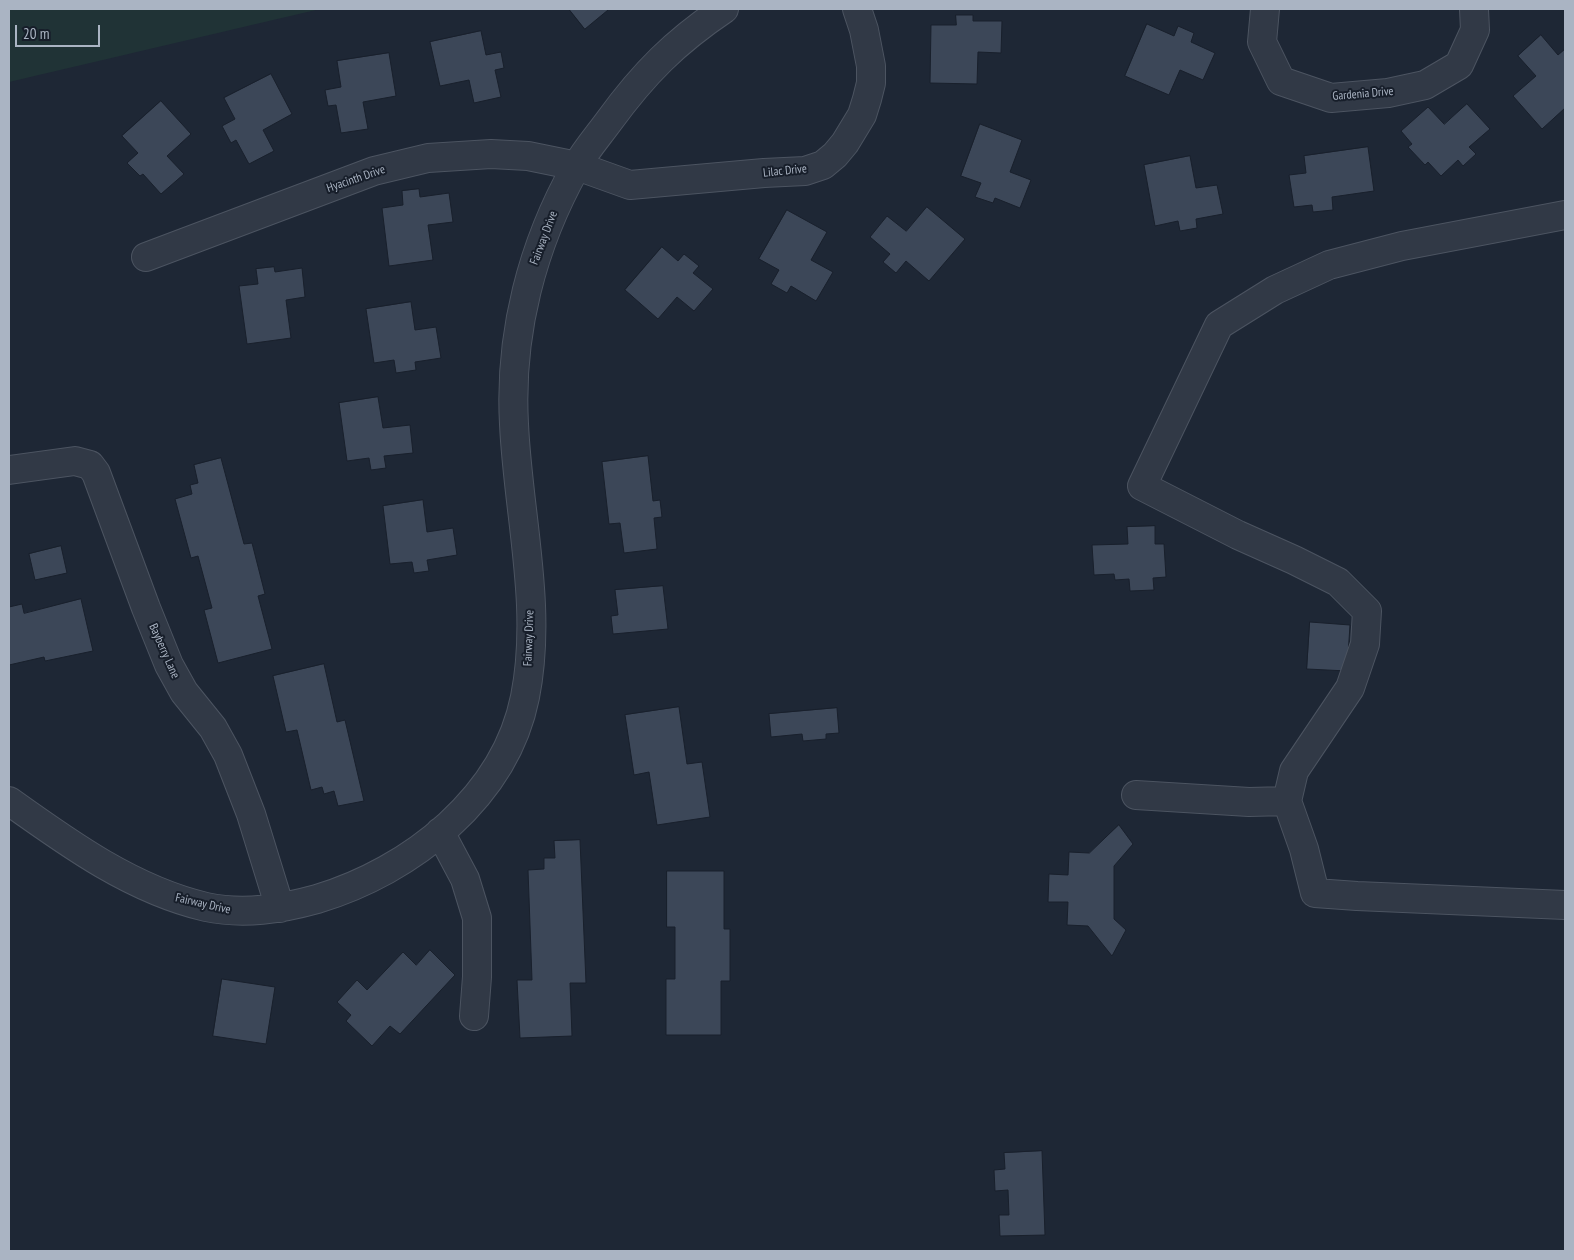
<!DOCTYPE html>
<html>
<head>
<meta charset="utf-8">
<style>
	body { margin:0 }
	#map { position:relative; width:1574px; height:1260px; overflow:hidden; background:#1e2735; font-family:"PT Sans Narrow",sans-serif }
	canvas { display:block }
	.frame { position:absolute; inset:0; border:10px solid #aab4c3; pointer-events:none }
	.scale { position:absolute; left:15px; top:25px; width:85px; height:22px; box-sizing:border-box; border:2px solid #aab4c3; border-top:0; padding-left:6px; font-size:15px; line-height:18px; white-space:nowrap; color:#aab4c3; -webkit-text-stroke:4px #171e2a; paint-order:stroke }
</style>
</head>
<body>
<div id="map">
<canvas width="1574" height="1260"></canvas>
<div class="frame"></div>
<div class="scale">20 m</div>
</div>
<script>
const g = document.querySelector('canvas').getContext('2d');
g.lineJoin = 'round';
function fillPath(path, color) { g.fillStyle = color; g.fill(path, 'evenodd'); }
function stroke(path, color, width, dash) { g.strokeStyle = color; g.lineWidth = width; g.lineCap = dash ? 'butt' : 'round'; g.setLineDash(dash || []); g.stroke(path); }
function write(font, color, halo, rows, align = 'center') {
  g.font = font + ' "PT Sans Narrow",sans-serif'; g.lineWidth = 4; g.setLineDash([]); g.textBaseline = 'middle'; g.strokeStyle = halo; g.fillStyle = color; for (const [text, x, y, turn = 0] of rows) {
    g.save(); g.translate(x, y); g.rotate((+turn || 0) * Math.PI / 180); g.textAlign = isNaN(turn) ? turn : align; if (halo) g.strokeText(text, 0, 0); g.fillText(text, 0, 0); g.restore();
  }
}
const green = new Path2D(`
	M 9,9 L 320,9 L 9,82 Z`);
const building = new Path2D(`
	M 569,9 L 607,9 L 608,10 L 585,29 Z
	M 956,15 L 973,15 L 973,21 L 1002,21 L 1001,53 L 978,52 L 977,84 L 930,83 L 931,25 L 956,25 Z
	M 1147,24 L 1174,36 L 1178,26 L 1194,33 L 1191,42 L 1215,53 L 1203,80 L 1180,70 L 1169,95 L 1125,76 Z
	M 481,31 L 486,55 L 501,52 L 504,68 L 495,70 L 501,97 L 474,103 L 469,80 L 440,86 L 430,42 Z
	M 1541,35 L 1558,55 L 1565,49 L 1565,108 L 1542,129 L 1513,96 L 1536,76 L 1518,56 Z
	M 389,53 L 396,96 L 363,102 L 368,129 L 341,133 L 336,105 L 328,106 L 325,90 L 341,87 L 337,61 Z
	M 271,74 L 292,114 L 263,130 L 274,151 L 249,164 L 236,140 L 231,143 L 222,126 L 235,119 L 224,98 Z
	M 161,101 L 191,134 L 167,156 L 184,174 L 161,194 L 143,174 L 140,176 L 127,163 L 138,153 L 122,136 Z
	M 1467,104 L 1490,129 L 1469,147 L 1476,154 L 1463,166 L 1458,160 L 1441,176 L 1428,162 L 1425,165 L 1408,147 L 1412,144 L 1401,131 L 1428,107 L 1444,124 Z
	M 980,124 L 1022,140 L 1010,172 L 1031,180 L 1020,208 L 995,198 L 993,203 L 975,197 L 981,183 L 961,176 Z
	M 1368,147 L 1374,191 L 1332,197 L 1333,210 L 1313,212 L 1312,205 L 1294,207 L 1289,175 L 1306,173 L 1304,156 Z
	M 1190,156 L 1196,188 L 1217,185 L 1223,214 L 1196,219 L 1197,228 L 1180,231 L 1178,221 L 1155,226 L 1144,165 Z
	M 419,189 L 420,197 L 449,193 L 453,222 L 428,225 L 433,260 L 389,266 L 382,208 L 403,205 L 402,191 Z
	M 927,207 L 965,239 L 929,281 L 906,261 L 896,273 L 883,262 L 890,254 L 870,237 L 887,216 L 906,231 Z
	M 787,210 L 827,232 L 811,260 L 833,272 L 816,301 L 791,286 L 787,293 L 771,284 L 779,270 L 759,259 Z
	M 662,247 L 678,261 L 684,254 L 699,266 L 693,273 L 713,289 L 694,311 L 677,297 L 658,319 L 625,290 Z
	M 274,267 L 275,272 L 302,268 L 305,297 L 286,300 L 291,338 L 247,344 L 239,286 L 258,284 L 256,269 Z
	M 411,302 L 415,330 L 436,327 L 441,358 L 415,362 L 416,370 L 396,373 L 394,360 L 374,363 L 366,309 Z
	M 378,397 L 383,428 L 410,425 L 413,453 L 384,456 L 386,468 L 371,470 L 369,458 L 347,461 L 339,403 Z
	M 648,456 L 653,501 L 660,500 L 662,517 L 654,518 L 657,549 L 624,553 L 620,523 L 609,524 L 602,462 Z
	M 221,458 L 244,544 L 252,543 L 265,594 L 258,596 L 272,649 L 218,663 L 204,610 L 212,608 L 198,556 L 191,558 L 175,499 L 192,494 L 190,485 L 198,483 L 194,465 Z
	M 423,500 L 427,532 L 453,528 L 457,555 L 427,560 L 429,571 L 414,573 L 412,562 L 390,564 L 383,506 Z
	M 1155,526 L 1155,544 L 1164,544 L 1166,577 L 1153,578 L 1154,590 L 1130,591 L 1129,579 L 1115,580 L 1114,574 L 1094,575 L 1092,545 L 1128,544 L 1127,527 Z
	M 61,546 L 67,573 L 35,580 L 29,554 Z
	M 663,586 L 668,629 L 613,634 L 611,616 L 618,615 L 615,590 Z
	M 81,599 L 93,651 L 45,661 L 44,657 L 9,665 L 9,607 L 22,604 L 24,613 Z
	M 1310,622 L 1350,625 L 1347,671 L 1307,669 Z
	M 324,664 L 337,722 L 345,720 L 364,801 L 338,806 L 334,791 L 324,794 L 322,787 L 311,790 L 297,730 L 286,732 L 273,676 Z
	M 679,707 L 687,764 L 702,762 L 710,817 L 657,825 L 649,772 L 634,775 L 625,715 Z
	M 837,708 L 839,733 L 826,734 L 826,739 L 803,741 L 802,734 L 771,737 L 769,714 Z
	M 1119,825 L 1133,844 L 1114,866 L 1114,919 L 1126,930 L 1112,956 L 1088,926 L 1067,925 L 1068,902 L 1048,902 L 1049,874 L 1068,875 L 1069,852 L 1089,853 Z
	M 580,840 L 586,983 L 570,983 L 572,1036 L 520,1038 L 517,980 L 532,980 L 528,870 L 544,869 L 544,858 L 555,858 L 554,841 Z
	M 667,871 L 724,871 L 724,929 L 730,929 L 730,981 L 721,981 L 721,1035 L 666,1035 L 666,979 L 675,979 L 675,927 L 667,927 Z
	M 430,950 L 455,975 L 400,1034 L 390,1026 L 372,1046 L 346,1021 L 351,1015 L 337,1002 L 357,980 L 367,990 L 403,952 L 416,965 Z
	M 222,979 L 275,987 L 266,1044 L 213,1036 Z
	M 1042,1151 L 1045,1235 L 1000,1236 L 999,1215 L 1009,1215 L 1008,1190 L 995,1191 L 994,1170 L 1005,1169 L 1004,1153 Z`);
const minor = new Path2D(`
	M 1265,9 L 1262,42 L 1281,81 L 1331,98 L 1388,93 L 1425,85 L 1459,65 L 1475,30 L 1474,9
	M 146,257 L 374,171 L 428,158 L 491,154 L 528,156 L 577,166 L 630,185 L 764,173 L 805,171 L 823,165 L 835,155 L 845,143 L 862,115 L 867,99 L 871,83 L 871,66 L 864,30 L 857,9
	M 9,470 L 75,461 L 90,465 L 96,473 L 146,608 L 169,665 L 184,692 L 213,728 L 228,755 L 251,814 L 280,908
	M 1136,795 L 1249,802 L 1287,801 L 1304,849 L 1315,893 L 1357,896 L 1565,905
	M 9,801 C 69,844 133,890 206,907 C 244,915 281,909 317,899 C 411,871 505,797 525,697 C 543,607 518,514 514,424 C 509,334 532,245 576,167 C 585,151 598,136 609,121 C 644,73 675,42 724,9
	M 1287,801 L 1294,771 L 1350,688 L 1365,644 L 1367,611 L 1338,582 L 1294,560 L 1238,535 L 1142,486 L 1219,325 L 1275,290 L 1329,265 L 1402,246 L 1565,215
	M 440,832 L 465,879 L 477,918 L 477,977 L 474,1016`);
const streetNames = [
	["Gardenia Drive",1363,94,-5],
	["Lilac Drive",785,171,-6],
	["Hyacinth Drive",356,179,-19],
	["Fairway Drive",544,238,-69],
	["Fairway Drive",529,638,-88],
	["Bayberry Lane",164,651,66],
	["Fairway Drive",203,904,13]
];
fillPath(green, '#203336');
fillPath(building, '#3c4758');
stroke(building, '#19202c', 1);
stroke(minor, '#4c5461', 30);
stroke(minor, '#313946', 28);
write('12px', '#aab4c3', '#171e2a', streetNames);
</script>
</body>
</html>
